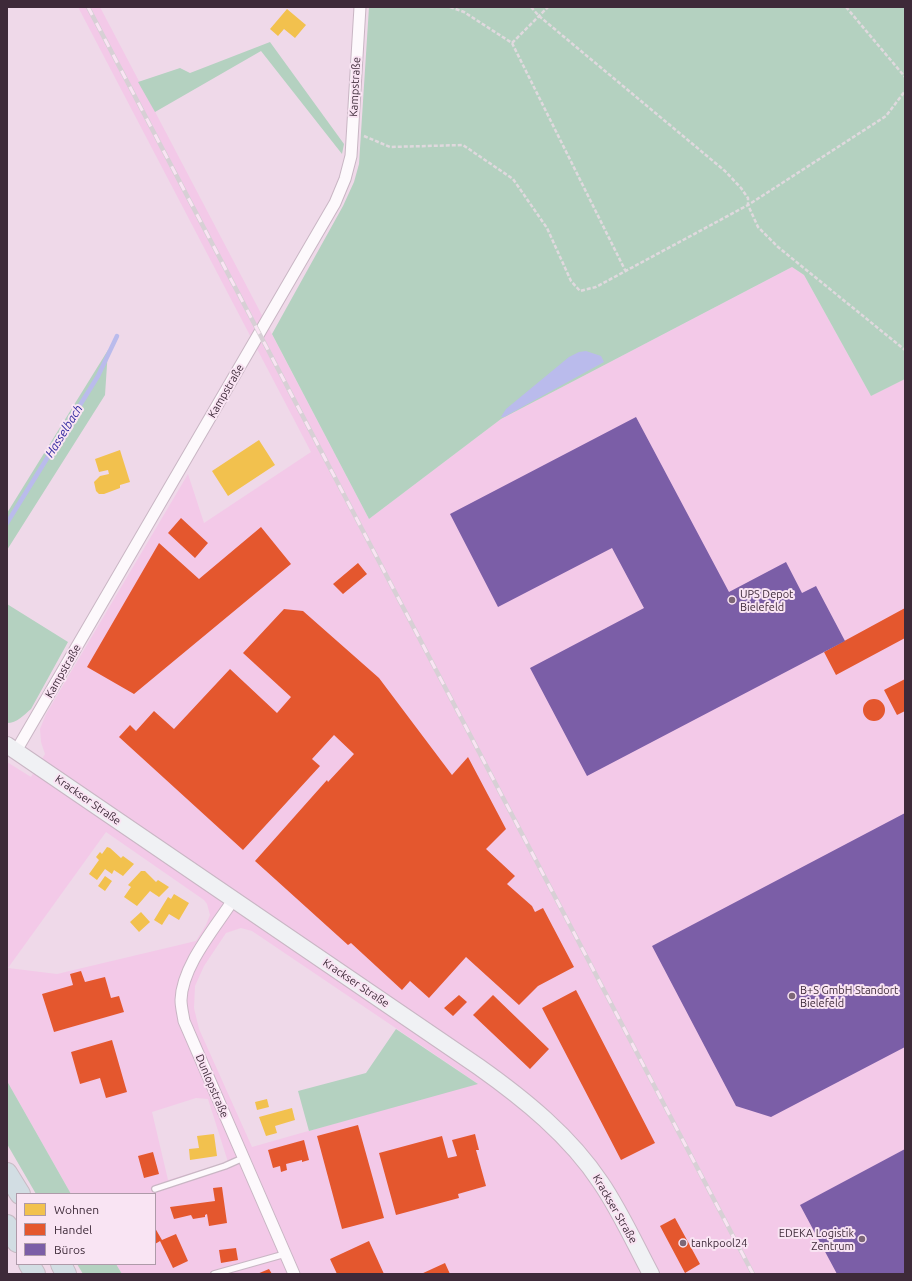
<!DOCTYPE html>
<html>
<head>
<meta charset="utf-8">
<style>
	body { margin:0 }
	#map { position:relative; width:912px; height:1281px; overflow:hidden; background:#efd9e9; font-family:Ubuntu,sans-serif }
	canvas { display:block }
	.frame { position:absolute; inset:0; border:8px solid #3e2a39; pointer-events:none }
	.legend { position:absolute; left:16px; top:1193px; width:140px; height:72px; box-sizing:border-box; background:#f9e4f3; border:1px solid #ae9aa9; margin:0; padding:5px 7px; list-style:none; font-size:12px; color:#3e2a39 }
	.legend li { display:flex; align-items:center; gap:8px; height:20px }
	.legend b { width:20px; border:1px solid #ae9aa9 }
</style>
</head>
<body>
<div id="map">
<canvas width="912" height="1281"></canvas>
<div class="frame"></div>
<ul class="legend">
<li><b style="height:11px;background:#f2c14e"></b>Wohnen</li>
<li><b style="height:11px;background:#e4572e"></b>Handel</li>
<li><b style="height:11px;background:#7b5ea7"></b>Büros</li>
</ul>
</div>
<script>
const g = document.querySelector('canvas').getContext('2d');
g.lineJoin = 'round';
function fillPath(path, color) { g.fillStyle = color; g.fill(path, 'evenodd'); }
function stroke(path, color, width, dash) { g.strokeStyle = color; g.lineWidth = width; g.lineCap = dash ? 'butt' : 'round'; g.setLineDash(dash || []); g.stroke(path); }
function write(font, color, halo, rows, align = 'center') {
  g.font = font + ' Ubuntu,sans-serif'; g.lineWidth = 4; g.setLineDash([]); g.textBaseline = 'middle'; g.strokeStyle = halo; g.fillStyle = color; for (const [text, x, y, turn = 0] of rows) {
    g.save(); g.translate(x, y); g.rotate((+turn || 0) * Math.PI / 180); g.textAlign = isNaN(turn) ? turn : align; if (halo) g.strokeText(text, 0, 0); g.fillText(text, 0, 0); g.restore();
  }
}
const built = new Path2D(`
	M 78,7 L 100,7 L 369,519 L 501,419 L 792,267 L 804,275 L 871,396 L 905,379 L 905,1274 L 122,1274 L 116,1264 L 155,1264 L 155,1194 L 71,1194 L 7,1081 L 7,762 L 31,777 L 45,754 L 41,742 L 40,729 L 46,714 L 188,474 L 204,523 L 311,452 ZM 106,832 L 204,900 L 207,904 L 210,915 L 206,925 L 196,941 L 57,974 L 8,968 ZM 241,928 L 252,931 L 477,1083 L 252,1147 L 199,1029 L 194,1008 L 195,986 L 204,966 L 226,933 ZM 196,1098 L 208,1099 L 228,1162 L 168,1180 L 152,1112 Z`);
const green = new Path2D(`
	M 369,7 L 905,7 L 905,379 L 871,396 L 804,275 L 792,267 L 501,419 L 369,519 L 272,334 L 343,206 L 354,182 L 359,164 Z
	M 270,42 L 344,144 L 342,154 L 261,51 L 155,112 L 138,82 L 180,68 L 190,73 Z
	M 108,350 L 105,395 L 7,550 L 7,513 Z
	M 7,604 L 68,642 L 31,709 C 24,715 17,723 7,723 Z
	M 396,1029 L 478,1084 L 309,1131 L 298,1091 L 366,1073 Z
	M 7,1081 L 71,1194 L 36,1194 L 7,1144 Z
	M 77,1264 L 116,1264 L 122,1274 L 83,1274 Z`);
const water = new Path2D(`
	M 586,351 L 601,356 L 604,362 L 504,417 L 501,417 L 506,409 L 569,357 L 579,352 Z`);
const homes = new Path2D(`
	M 287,9 L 306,25 L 295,38 L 284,29 L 278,36 L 270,29 Z
	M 259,440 L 275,465 L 228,496 L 212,471 Z
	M 120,450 L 130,482 L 120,485 L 120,488 L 104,494 L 99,494 L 96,491 L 94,482 L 100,476 L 109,474 L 108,470 L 99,472 L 95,459 Z
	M 107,847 L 110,848 L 121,858 L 123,856 L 134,864 L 123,876 L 114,870 L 112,874 L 105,869 L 97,880 L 89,874 L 99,860 L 96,857 L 100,852 L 102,854 Z
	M 141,871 L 145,871 L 156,882 L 158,880 L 169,887 L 159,897 L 150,891 L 137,906 L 124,897 L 131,887 L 128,885 Z
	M 105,876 L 112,881 L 105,891 L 98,886 Z
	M 174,894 L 189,903 L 179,920 L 169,914 L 162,925 L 154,920 L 168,897 L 171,899 Z
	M 141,912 L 150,922 L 139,932 L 130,922 Z
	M 267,1099 L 269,1107 L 257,1110 L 255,1102 Z
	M 292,1108 L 295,1120 L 275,1126 L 277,1133 L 266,1136 L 259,1117 Z
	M 214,1134 L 217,1156 L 190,1160 L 189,1149 L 199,1148 L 197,1136 Z`);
const shops = new Path2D(`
	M 181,518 L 208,543 L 195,558 L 168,533 Z
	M 261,527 L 291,564 L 134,694 L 87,667 L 159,543 L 199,579 Z
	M 358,563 L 367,574 L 343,594 L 333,584 Z
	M 905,608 L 905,638 L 836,675 L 824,652 Z
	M 284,609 L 303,611 L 379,678 L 452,775 L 468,757 L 506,829 L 486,849 L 515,876 L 507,884 L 532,906 L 535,912 L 543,908 L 574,967 L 538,986 L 519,1005 L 466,957 L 429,998 L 410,981 L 402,990 L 351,943 L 348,945 L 255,861 L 327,780 L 328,782 L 354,754 L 334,735 L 312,759 L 320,766 L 243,850 L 119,737 L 130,725 L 136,731 L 154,711 L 174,729 L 230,669 L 277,713 L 291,697 L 243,653 Z
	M 905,679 L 905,711 L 897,715 L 884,690 Z
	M863 710a11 11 0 1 1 22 0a11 11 0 1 1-22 0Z
	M 81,971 L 85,982 L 105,977 L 111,998 L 119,996 L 124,1012 L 54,1032 L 42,994 L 73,985 L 70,974 Z
	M 576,990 L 655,1143 L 621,1160 L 542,1008 Z
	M 459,995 L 467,1002 L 453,1016 L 444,1008 Z
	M 493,995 L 549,1049 L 530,1069 L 473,1015 Z
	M 112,1040 L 127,1092 L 106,1098 L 100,1078 L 80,1084 L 71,1052 Z
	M 358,1125 L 384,1218 L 342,1229 L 317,1136 Z
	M 475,1134 L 479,1150 L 476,1150 L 486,1186 L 458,1194 L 459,1198 L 396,1215 L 379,1153 L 442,1136 L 448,1158 L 457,1156 L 452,1140 Z
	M 304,1140 L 309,1160 L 302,1162 L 302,1160 L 286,1164 L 287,1170 L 281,1172 L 280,1166 L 273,1168 L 268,1150 Z
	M 153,1152 L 159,1174 L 144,1178 L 138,1156 Z
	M 222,1187 L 227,1223 L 209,1226 L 207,1214 L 205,1215 L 205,1217 L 193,1219 L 191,1215 L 174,1219 L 170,1207 L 215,1201 L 213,1188 Z
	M 675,1218 L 700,1264 L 685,1273 L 660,1226 Z
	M 155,1228 L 162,1240 L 176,1234 L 188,1261 L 173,1268 L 160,1241 L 155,1244 Z
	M 369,1241 L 384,1274 L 337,1274 L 330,1259 Z
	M 236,1248 L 238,1260 L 221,1263 L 219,1250 Z
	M 445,1263 L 450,1274 L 421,1274 Z
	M 269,1269 L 272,1274 L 257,1274 Z`);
const offices = new Path2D(`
	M 636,417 L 729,592 L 786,562 L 802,593 L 816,586 L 845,641 L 587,776 L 530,668 L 644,608 L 612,548 L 498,607 L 450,514 Z
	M 905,813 L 905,1047 L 771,1117 L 736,1106 L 652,946 Z
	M 905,1149 L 905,1274 L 837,1274 L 800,1205 Z`);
const stream = new Path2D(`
	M 7,523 L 98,376 L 117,336`);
const path = new Path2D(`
	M 450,7 L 464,12 L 512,43 L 548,7
	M 531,7 L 539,16 L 725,171 L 741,188 L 748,198 L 748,205 L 758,227 L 778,247 L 905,350
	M 846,7 L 905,77
	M 512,43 L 625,270
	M 364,136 L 390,147 L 463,145 L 513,179 L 547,228 L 571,281 L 580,291 L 596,287 L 748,205 L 886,116 L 905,91`);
const lane = new Path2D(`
	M 155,1189 L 225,1166 L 243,1158
	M 214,1274 L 285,1254`);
const street = new Path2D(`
	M 16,751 L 335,203 L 345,179 L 351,156 L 360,7
	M 233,900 C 215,928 182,966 181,1000 C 181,1007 183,1014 184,1021 L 294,1274`);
const secondary = new Path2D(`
	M 7,745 L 479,1067 C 524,1099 570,1136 601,1183 C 620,1211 635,1244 651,1274`);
const highway = new Path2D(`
	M 7,1173 L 20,1194
	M 7,1225 L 17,1242
	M 29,1264 L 35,1274
	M 61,1264 L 66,1274`);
const rail = new Path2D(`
	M 88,7 L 753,1274`);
const markers = [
	[732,600,4,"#7c6777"],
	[792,996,4,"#7c6777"],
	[862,1239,4,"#7c6777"],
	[683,1243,4,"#7c6777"]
];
const streetNames = [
	["Kampstraße",355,87,-87],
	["Kampstraße",226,391,-60],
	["Kampstraße",63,671,-60],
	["Krackser Straße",88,800,35],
	["Krackser Straße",356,983,34],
	["Dunlopstraße",212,1086,67],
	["Krackser Straße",615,1209,60]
];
const poiNames = [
	["UPS Depot",740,594],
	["Bielefeld",740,607],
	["B+S GmbH Standort",800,990],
	["Bielefeld",800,1003],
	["EDEKA Logistik",854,1233,"right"],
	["Zentrum",854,1246,"right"],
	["tankpool24",691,1243]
];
const waterNames = [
	["Hasselbach",64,431,-58]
];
fillPath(built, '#f3c9e8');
fillPath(green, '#b4d1c0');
fillPath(water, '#babbec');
fillPath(homes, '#f2c14e');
fillPath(shops, '#e4572e');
fillPath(offices, '#7b5ea7');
stroke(stream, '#babbec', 4.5);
stroke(lane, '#c9b6c4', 8);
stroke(street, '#c9b6c4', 13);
stroke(secondary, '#c9b6c4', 18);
stroke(highway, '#c8bbc4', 22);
stroke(path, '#e0d9de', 2.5, [4, 2]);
stroke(lane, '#fdf9fc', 5.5);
stroke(street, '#fdf9fc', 11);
stroke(secondary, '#f0f1f4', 16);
stroke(highway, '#d2dde3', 20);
stroke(rail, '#d7d0d5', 4.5);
stroke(rail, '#f9e4f3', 3, [9]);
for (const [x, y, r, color] of markers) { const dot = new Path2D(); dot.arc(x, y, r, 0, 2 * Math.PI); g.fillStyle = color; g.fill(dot); stroke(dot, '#f9e4f3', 1.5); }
write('11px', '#3e2a39', '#f9e4f3', streetNames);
write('11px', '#3e2a39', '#f9e4f3', poiNames, 'left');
write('italic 12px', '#30299f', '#f9e4f3', waterNames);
</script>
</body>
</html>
